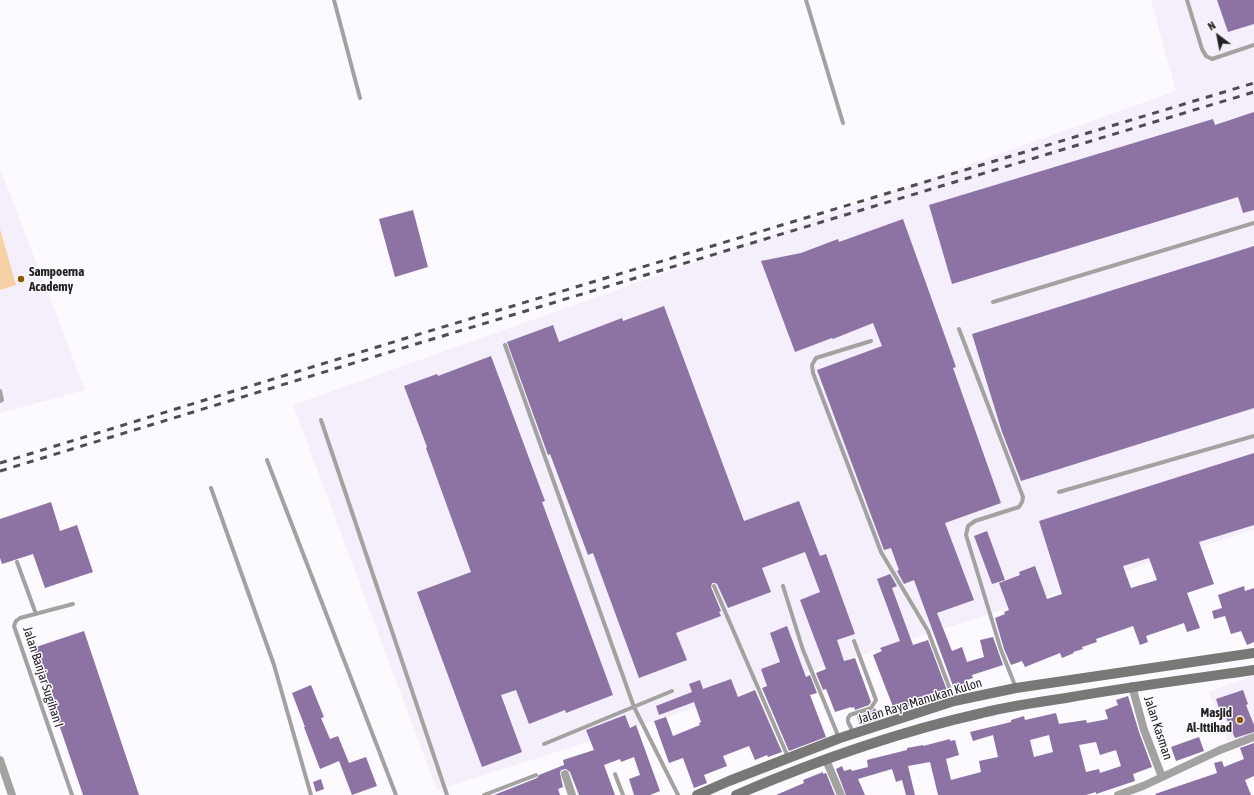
<!DOCTYPE html>
<html>
<head>
<meta charset="utf-8">
<style>
	body { margin:0 }
	#map { position:relative; width:1254px; height:795px; overflow:hidden; background:#fcfafe; font-family:"Asap Condensed",sans-serif }
	canvas { display:block }
	.north { position:absolute; left:1198px; top:16px; width:40px; height:40px; -webkit-text-stroke:3px #fcfafe; paint-order:stroke; rotate:328deg; font-size:11px; font-weight:700; line-height:16px; text-align:center; color:#242324 }
	.north::after { content:''; display:block; margin:auto; width:14px; height:18px; background:#242324; clip-path:polygon(50% 0,100% 100%,50% 72%,0 100%) }
</style>
</head>
<body>
<div id="map">
<canvas width="1254" height="795"></canvas>
<div class="north">N</div>
</div>
<script>
const g = document.querySelector('canvas').getContext('2d');
g.lineJoin = 'round';
function fillPath(path, color) { g.fillStyle = color; g.fill(path, 'evenodd'); }
function stroke(path, color, width, dash) { g.strokeStyle = color; g.lineWidth = width; g.lineCap = dash ? 'butt' : 'round'; g.setLineDash(dash || []); g.stroke(path); }
function write(font, color, halo, rows, align = 'center') {
  g.font = font + ' "Asap Condensed",sans-serif'; g.lineWidth = 3; g.setLineDash([]); g.textBaseline = 'middle'; g.strokeStyle = halo; g.fillStyle = color; for (const [text, x, y, turn = 0] of rows) {
    g.save(); g.translate(x, y); g.rotate((+turn || 0) * Math.PI / 180); g.textAlign = isNaN(turn) ? turn : align; if (halo) g.strokeText(text, 0, 0); g.fillText(text, 0, 0); g.restore();
  }
}
const built = new Path2D(`
	M 1151,0 L 1254,0 L 1254,530 L 437,790 L 293,405 L 1176,91 Z
	M 0,168 L 85,390 L 0,413 Z
	M 1254,675 L 1254,733 L 1228,742 L 1209,692 Z`);
const green = new Path2D(`
	M 0,229 L 16,285 L 0,290 Z`);
const building = new Path2D(`
	M 1217,0 L 1254,0 L 1254,24 L 1228,32 Z
	M 1254,112 L 1254,210 L 1243,213 L 1238,197 L 952,284 L 929,205 L 1213,119 L 1215,125 Z
	M 413,210 L 428,267 L 395,277 L 379,219 Z
	M 903,219 L 956,367 L 953,368 L 1001,503 L 945,523 L 974,600 L 937,613 L 952,651 L 962,647 L 967,662 L 984,657 L 980,640 L 993,637 L 1003,665 L 972,675 L 973,678 L 964,681 L 968,691 L 956,694 L 914,580 L 904,584 L 897,571 L 899,570 L 891,548 L 884,550 L 817,370 L 882,346 L 873,323 L 833,339 L 832,338 L 795,352 L 761,261 L 801,253 L 838,239 L 839,242 Z
	M 1254,246 L 1254,408 L 1021,481 L 1002,432 L 972,334 Z
	M 664,306 L 744,521 L 799,501 L 820,556 L 826,554 L 855,634 L 837,640 L 844,661 L 855,658 L 871,702 L 869,705 L 855,710 L 854,707 L 851,708 L 851,707 L 835,712 L 826,689 L 823,690 L 816,673 L 826,669 L 800,600 L 820,592 L 805,552 L 762,568 L 771,592 L 728,608 L 717,584 L 715,583 L 712,583 L 711,587 L 721,611 L 719,612 L 721,616 L 676,633 L 687,660 L 639,678 L 593,553 L 588,555 L 550,454 L 548,455 L 507,342 L 553,325 L 559,342 L 622,318 L 623,321 Z
	M 491,356 L 545,501 L 542,502 L 613,695 L 566,713 L 565,710 L 529,724 L 516,690 L 501,695 L 522,752 L 482,767 L 417,592 L 471,572 L 426,448 L 427,447 L 404,386 L 437,374 L 438,376 Z
	M 1254,453 L 1254,525 L 1199,542 L 1214,584 L 1187,593 L 1200,628 L 1187,632 L 1184,623 L 1146,636 L 1148,642 L 1140,645 L 1133,626 L 1096,639 L 1097,642 L 1082,647 L 1083,649 L 1073,652 L 1074,653 L 1062,658 L 1060,653 L 1025,667 L 1022,661 L 1011,665 L 1004,649 L 995,618 L 1005,614 L 1004,612 L 1009,610 L 999,583 L 1020,575 L 1019,572 L 1035,566 L 1047,599 L 1062,594 L 1039,521 ZM 1149,558 L 1157,580 L 1131,588 L 1123,566 Z
	M 51,502 L 60,531 L 77,525 L 93,572 L 45,588 L 33,554 L 2,564 L 0,558 L 0,519 Z
	M 987,531 L 1005,580 L 992,584 L 974,536 Z
	M 890,574 L 897,586 L 892,588 L 913,645 L 928,640 L 948,693 L 931,700 L 930,698 L 895,712 L 873,655 L 882,651 L 880,648 L 900,641 L 877,579 Z
	M 1244,586 L 1245,591 L 1254,588 L 1254,642 L 1247,645 L 1241,631 L 1231,634 L 1225,616 L 1214,619 L 1212,611 L 1222,608 L 1218,595 Z
	M 787,626 L 806,677 L 810,675 L 817,693 L 810,695 L 826,737 L 789,751 L 762,688 L 767,686 L 761,669 L 780,662 L 770,633 Z
	M 84,631 L 139,795 L 83,795 L 33,648 Z
	M 731,679 L 738,697 L 755,690 L 782,752 L 768,757 L 767,755 L 755,760 L 749,746 L 723,756 L 727,766 L 704,775 L 707,783 L 694,788 L 683,758 L 669,763 L 654,721 L 666,717 L 673,736 L 700,725 L 699,723 L 701,722 L 694,702 L 659,715 L 656,706 L 692,692 L 689,684 L 700,680 L 703,689 Z
	M 311,685 L 324,717 L 321,718 L 330,739 L 338,736 L 349,763 L 366,757 L 377,786 L 352,795 L 339,761 L 320,769 L 304,727 L 305,727 L 292,693 Z
	M 1243,690 L 1248,704 L 1246,705 L 1254,725 L 1254,732 L 1235,738 L 1224,713 L 1221,714 L 1216,699 Z
	M 1128,696 L 1139,732 L 1152,767 L 1133,774 L 1135,781 L 1096,794 L 1096,792 L 1086,795 L 938,795 L 930,762 L 908,766 L 915,795 L 906,795 L 902,780 L 896,782 L 892,769 L 858,779 L 865,795 L 846,795 L 836,769 L 842,766 L 844,771 L 851,769 L 852,771 L 868,767 L 867,760 L 907,750 L 907,748 L 923,745 L 923,746 L 950,739 L 950,741 L 955,740 L 959,755 L 946,759 L 951,780 L 981,772 L 979,761 L 998,757 L 993,735 L 973,741 L 970,732 L 1011,722 L 1011,720 L 1024,716 L 1025,720 L 1056,713 L 1059,724 L 1086,720 L 1087,723 L 1108,719 L 1105,710 L 1118,705 L 1116,700 ZM 1049,735 L 1053,752 L 1034,757 L 1030,740 ZM 1096,742 L 1100,755 L 1116,750 L 1121,766 L 1100,773 L 1099,769 L 1086,772 L 1079,745 Z
	M 875,708 L 879,719 L 860,725 L 857,716 L 872,711 Z
	M 625,715 L 630,728 L 636,725 L 660,791 L 650,795 L 634,795 L 629,779 L 640,775 L 634,757 L 621,762 L 620,759 L 604,765 L 615,795 L 579,795 L 570,772 L 566,769 L 561,770 L 560,773 L 563,787 L 558,789 L 560,795 L 494,795 L 537,778 L 539,775 L 564,765 L 563,760 L 594,750 L 586,730 Z
	M 1199,737 L 1204,751 L 1176,761 L 1171,747 Z
	M 1254,743 L 1254,776 L 1245,780 L 1251,795 L 1156,795 L 1155,794 L 1217,773 L 1214,763 L 1222,761 L 1224,767 L 1244,759 L 1240,748 Z
	M 823,772 L 823,774 L 826,773 L 835,795 L 776,795 L 804,783 L 803,780 Z
	M 321,779 L 324,789 L 316,792 L 313,782 Z`);
const lane = new Path2D(`
	M 334,0 L 360,98
	M 806,0 L 843,123
	M 1187,0 L 1202,49 L 1206,56 L 1212,59 L 1254,45
	M 993,302 L 1254,223
	M 959,329 L 1023,497 L 1022,502 L 1019,507 L 975,521 L 968,526 L 966,535 L 1001,650 L 1016,688
	M 871,341 L 816,358 L 812,365 L 813,373 L 881,552 L 928,631 L 954,700
	M 505,345 L 634,707 L 678,795
	M 0,391 L 2,400 L 0,401
	M 321,420 L 447,795
	M 267,460 L 396,795
	M 211,488 L 274,665 L 311,795
	M 1059,492 L 1254,436
	M 17,562 L 36,614
	M 714,586 L 788,757
	M 783,586 L 803,650 L 839,738
	M 854,641 L 876,700 L 871,708 L 850,715 L 848,718 L 848,722 L 854,734
	M 544,744 L 672,691
	M 615,774 L 623,795
	M 72,795 L 14,626 L 16,621 L 20,618 L 73,604
	M 484,795 L 536,775`);
const street = new Path2D(`
	M 1132,686 L 1144,730 L 1162,777
	M 0,760 L 12,795
	M 826,760 L 841,795
	M 565,774 L 572,795
	M 1118,795 L 1143,786 L 1220,750 L 1254,737`);
const secondary = new Path2D(`
	M 697,795 L 729,781 L 840,738 L 954,701 L 1016,688 L 1254,653
	M 736,795 C 815,761 898,732 982,713 C 1010,706 1038,702 1066,698 C 1128,687 1191,679 1254,670`);
const rail = new Path2D(`
	M 0,463 L 413,336 L 1254,83
	M 0,471 L 416,344 L 1254,92`);
const markers = [
	[21,279,4,"#8a5800"],
	[1240,720,4,"#8a5800"]
];
const poiNames = [
	["Sampoerna",29,272],
	["Academy",29,287],
	["Masjid",1232,713,"right"],
	["Al-Ittihad",1232,728,"right"]
];
const streetNames = [
	["Jalan Banjar Sugihan I",43,677,72],
	["Jalan Raya Manukan Kulon",920,701,-17],
	["Jalan Kasman",1158,728,72]
];
fillPath(built, '#f4effa');
fillPath(green, '#f7d1a6');
fillPath(building, '#8d72a4');
stroke(lane, '#a3a2a1', 4);
stroke(street, '#a3a2a1', 8);
stroke(secondary, '#7a7876', 10);
stroke(rail, '#4e4d4f', 3, [7, 7]);
for (const [x, y, r, color] of markers) { const dot = new Path2D(); dot.arc(x, y, r, 0, 2 * Math.PI); g.fillStyle = color; g.fill(dot); stroke(dot, '#fcfafe', 1.5); }
write('bold 13px', '#242324', '#fcfafe', poiNames, 'left');
write('13px', '#242324', '#fcfafe', streetNames);
</script>
</body>
</html>
